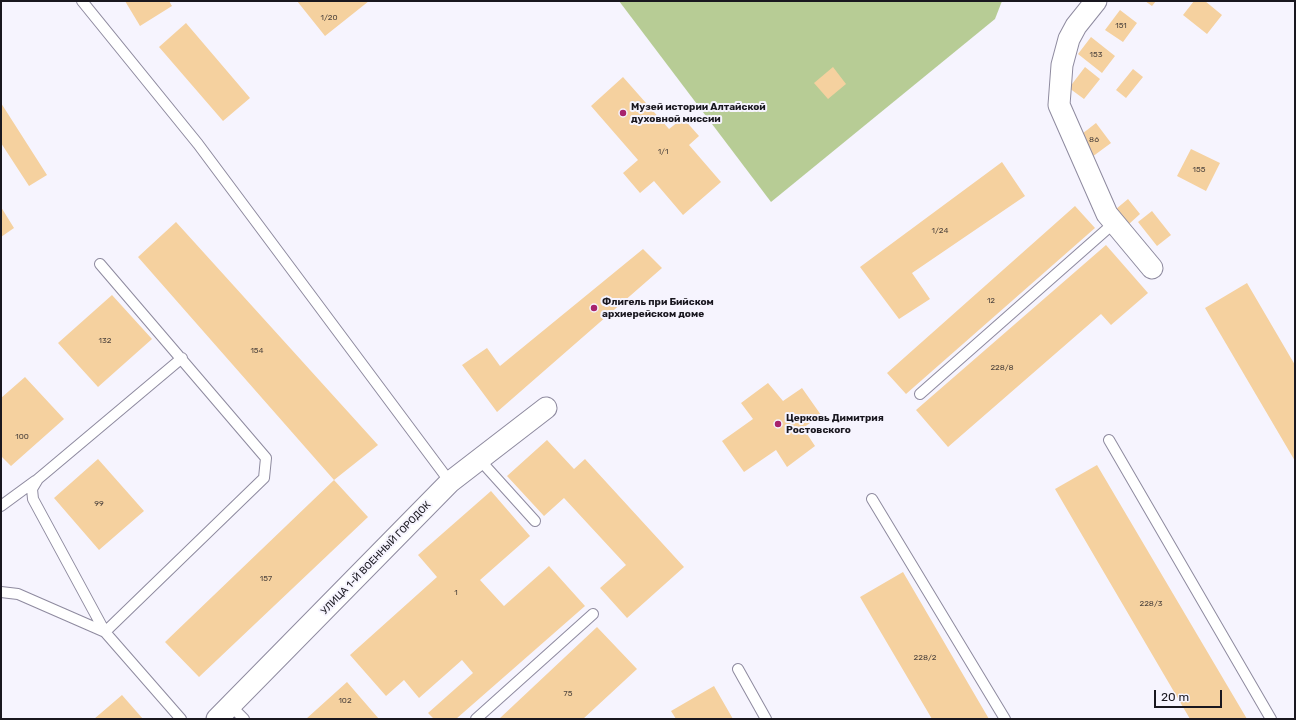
<!DOCTYPE html>
<html>
<head>
<meta charset="utf-8">
<style>
	body { margin:0 }
	#map { position:relative; width:1296px; height:720px; overflow:hidden; background:#f6f4fe; font-family:Rubik,sans-serif }
	canvas { display:block }
	.frame { position:absolute; inset:0; border:2px solid #19171f; pointer-events:none }
	.scale { position:absolute; left:1154px; top:690px; width:68px; height:18px; box-sizing:border-box; border:2px solid #19171f; border-top:0; padding-left:5px; font-size:12px; line-height:14px; white-space:nowrap; color:#19171f; -webkit-text-stroke:3px #f6f4fe; paint-order:stroke }
</style>
</head>
<body>
<div id="map">
<canvas width="1296" height="720"></canvas>
<div class="frame"></div>
<div class="scale">20 m</div>
</div>
<script>
const g = document.querySelector('canvas').getContext('2d');
g.lineJoin = 'round';
function fillPath(path, color) { g.fillStyle = color; g.fill(path, 'evenodd'); }
function stroke(path, color, width, dash) { g.strokeStyle = color; g.lineWidth = width; g.lineCap = dash ? 'butt' : 'round'; g.setLineDash(dash || []); g.stroke(path); }
function write(font, color, halo, rows, align = 'center') {
  g.font = font + ' Rubik,sans-serif'; g.lineWidth = 4; g.setLineDash([]); g.textBaseline = 'middle'; g.strokeStyle = halo; g.fillStyle = color; for (const [text, x, y, turn = 0] of rows) {
    g.save(); g.translate(x, y); g.rotate((+turn || 0) * Math.PI / 180); g.textAlign = isNaN(turn) ? turn : align; if (halo) g.strokeText(text, 0, 0); g.fillText(text, 0, 0); g.restore();
  }
}
const forest = new Path2D(`
	M 619,1 L 1002,1 L 995,19 L 771,202 Z`);
const building = new Path2D(`
	M 125,1 L 169,1 L 172,6 L 140,26 Z
	M 297,1 L 369,1 L 325,36 Z
	M 1145,1 L 1156,1 L 1152,6 Z
	M 1194,1 L 1205,1 L 1222,15 L 1207,34 L 1183,15 Z
	M 1120,10 L 1137,23 L 1123,42 L 1105,30 Z
	M 186,23 L 250,98 L 223,121 L 159,47 Z
	M 1091,37 L 1115,56 L 1102,73 L 1078,54 Z
	M 833,67 L 846,84 L 828,99 L 814,83 Z
	M 1085,67 L 1100,79 L 1084,99 L 1069,88 Z
	M 1133,69 L 1143,77 L 1126,98 L 1116,90 Z
	M 623,77 L 669,129 L 683,118 L 699,136 L 689,145 L 721,182 L 683,215 L 654,181 L 640,193 L 623,173 L 638,160 L 591,106 Z
	M 1,103 L 47,175 L 29,186 L 1,143 Z
	M 1096,123 L 1111,143 L 1092,157 L 1078,137 Z
	M 1191,149 L 1220,163 L 1206,191 L 1177,176 Z
	M 1002,162 L 1025,196 L 912,273 L 930,299 L 899,319 L 860,267 Z
	M 1128,199 L 1140,214 L 1129,224 L 1116,209 Z
	M 1075,206 L 1095,228 L 906,394 L 887,373 Z
	M 1,207 L 14,228 L 1,237 Z
	M 1152,211 L 1171,235 L 1157,246 L 1138,222 Z
	M 176,222 L 378,445 L 334,480 L 138,257 Z
	M 1106,245 L 1148,293 L 1111,325 L 1101,314 L 948,447 L 916,410 Z
	M 643,249 L 662,268 L 497,412 L 462,365 L 487,348 L 500,366 Z
	M 1247,283 L 1295,365 L 1295,461 L 1205,308 Z
	M 112,295 L 152,339 L 98,387 L 58,343 Z
	M 25,377 L 64,419 L 11,466 L 1,456 L 1,398 Z
	M 768,383 L 783,401 L 802,388 L 821,415 L 803,428 L 815,446 L 787,467 L 776,450 L 744,472 L 722,441 L 753,419 L 741,403 Z
	M 547,440 L 574,469 L 585,459 L 684,567 L 627,618 L 600,588 L 626,565 L 564,498 L 544,516 L 507,476 Z
	M 98,459 L 144,511 L 99,550 L 54,498 Z
	M 1097,465 L 1247,719 L 1190,719 L 1055,489 Z
	M 334,480 L 368,517 L 199,677 L 165,642 Z
	M 491,491 L 530,536 L 480,580 L 504,606 L 549,566 L 585,606 L 456,719 L 434,719 L 428,713 L 473,673 L 462,660 L 419,698 L 404,680 L 386,696 L 350,655 L 437,577 L 418,555 Z
	M 903,572 L 989,719 L 932,719 L 860,597 Z
	M 597,627 L 637,669 L 583,719 L 499,719 Z
	M 347,682 L 379,719 L 306,719 Z
	M 714,686 L 733,719 L 676,719 L 671,711 Z
	M 122,695 L 143,719 L 94,719 Z`);
const lane = new Path2D(`
	M 82,1 L 198,144 L 450,482
	M 100,264 L 266,458 L 264,478 L 105,632 L 181,719
	M 920,394 L 1114,223
	M 1109,440 L 1271,719
	M 479,459 L 535,521
	M 872,499 L 1005,719
	M 1,506 L 35,481
	M 1,592 L 18,594 L 105,632
	M 105,632 L 33,499 L 32,489 L 38,479 L 182,358
	M 738,669 L 766,719
	M 231,706 L 244,719
	M 476,719 L 593,614`);
const street = new Path2D(`
	M 1096,1 L 1076,26 L 1069,39 L 1062,65 L 1059,105 L 1107,214 L 1152,268
	M 217,719 L 450,482 L 546,408`);
const markers = [
	[623,113,4,"#a7226c"],
	[594,308,4,"#a7226c"],
	[778,424,4,"#a7226c"]
];
const numberNames = [
	["1/20",329,18],
	["151",1121,26],
	["153",1096,55],
	["86",1094,140],
	["1/1",663,152],
	["155",1199,170],
	["1/24",940,231],
	["12",991,301],
	["132",105,341],
	["154",257,351],
	["228/8",1002,368],
	["100",22,437],
	["99",99,504],
	["157",266,579],
	["1",456,593],
	["228/3",1151,604],
	["228/2",925,658],
	["75",568,694],
	["102",345,701]
];
const poiNames = [
	["Музей истории Алтайской",631,107],
	["духовной миссии",631,119],
	["Флигель при Бийском",602,302],
	["архиерейском доме",602,314],
	["Церковь Димитрия",786,418],
	["Ростовского",786,430]
];
const streetNames = [
	["УЛИЦА 1-Й ВОЕННЫЙ ГОРОДОК",376,558,-46]
];
fillPath(forest, '#b7cc95');
fillPath(building, '#f5d19f');
stroke(lane, '#8e8a9f', 12);
stroke(street, '#8e8a9f', 23);
stroke(lane, '#fff', 10);
stroke(street, '#fff', 21);
for (const [x, y, r, color] of markers) { const dot = new Path2D(); dot.arc(x, y, r, 0, 2 * Math.PI); g.fillStyle = color; g.fill(dot); stroke(dot, '#f6f4fe', 1.5); }
write('8px', '#50463f', null, numberNames);
write('bold 10px', '#19171f', '#f6f4fe', poiNames, 'left');
write('10px', '#19171f', '#f6f4fe', streetNames);
</script>
</body>
</html>
